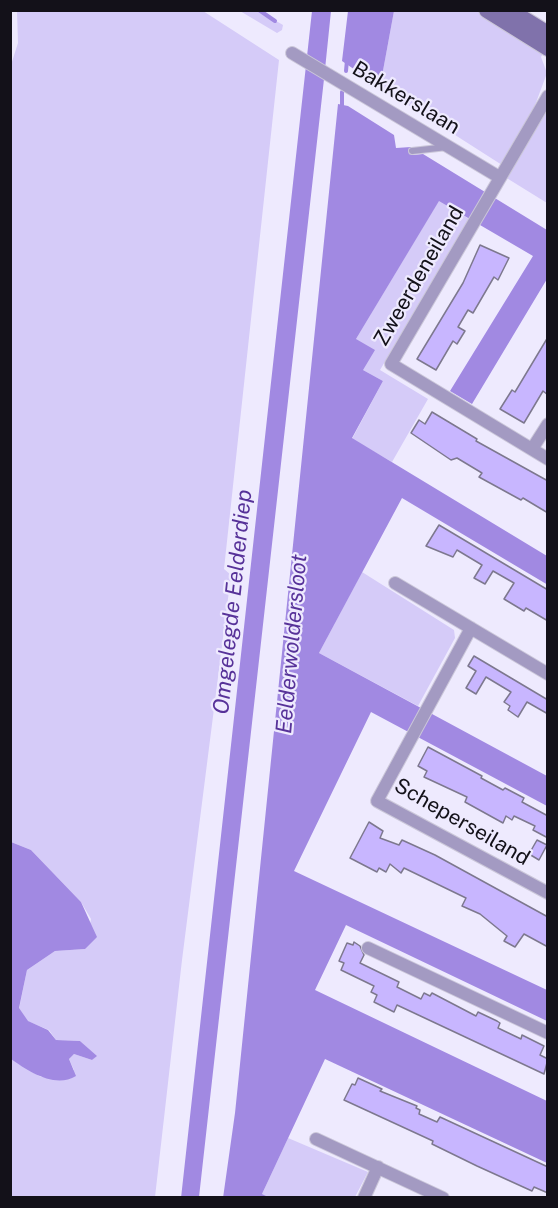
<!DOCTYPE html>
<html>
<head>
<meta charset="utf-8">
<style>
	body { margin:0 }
	#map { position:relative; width:558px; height:1208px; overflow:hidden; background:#eeeafe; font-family:"Public Sans",sans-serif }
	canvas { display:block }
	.frame { position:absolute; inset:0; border:12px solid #131119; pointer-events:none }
</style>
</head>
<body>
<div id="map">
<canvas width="558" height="1208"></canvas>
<div class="frame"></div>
</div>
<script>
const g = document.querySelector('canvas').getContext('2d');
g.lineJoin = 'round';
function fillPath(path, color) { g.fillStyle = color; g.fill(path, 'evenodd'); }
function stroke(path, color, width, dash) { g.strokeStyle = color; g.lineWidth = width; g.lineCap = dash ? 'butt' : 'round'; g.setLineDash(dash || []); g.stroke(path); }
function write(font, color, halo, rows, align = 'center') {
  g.font = font + ' "Public Sans",sans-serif'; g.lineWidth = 4.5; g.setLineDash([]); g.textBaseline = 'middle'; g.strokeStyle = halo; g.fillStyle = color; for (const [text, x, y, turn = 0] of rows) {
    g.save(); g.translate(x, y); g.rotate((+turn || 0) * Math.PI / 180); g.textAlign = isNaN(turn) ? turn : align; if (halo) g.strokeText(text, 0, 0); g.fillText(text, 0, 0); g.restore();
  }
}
const green = new Path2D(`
	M 17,11 L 203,11 L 279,60 L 224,569 L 231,575 L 182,960 L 155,1197 L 11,1197 L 11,1059 L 41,1077 L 74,1070 L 69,1059 L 74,1054 L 92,1060 L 96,1056 L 80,1041 L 56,1040 L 49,1030 L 27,1021 L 19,1009 L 27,970 L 55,951 L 85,949 L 91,919 L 81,902 L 31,850 L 11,842 L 10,68 L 18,43 Z
	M 240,11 L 259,11 L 283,25 L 282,30 L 277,33 Z
	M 394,11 L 481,11 L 545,50 L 541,57 L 547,73 L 531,116 L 502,165 L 380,87 Z
	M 547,111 L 547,203 L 505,177 L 539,121 Z
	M 439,200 L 469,219 L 380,370 L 428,399 L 392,462 L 352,439 L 383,381 L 363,370 L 356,339 Z
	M 362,572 L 454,630 L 455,638 L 418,706 L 319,653 Z
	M 288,1138 L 368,1172 L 355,1197 L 268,1198 L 262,1194 Z`);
const water = new Path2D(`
	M 312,11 L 331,11 L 324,79 L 199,1197 L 181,1198 Z
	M 348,11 L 394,11 L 380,87 L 342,61 Z
	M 338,104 L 348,106 L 394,135 L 396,148 L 411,147 L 413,155 L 423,154 L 547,230 L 547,279 L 472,404 L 450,391 L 533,256 L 439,201 L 356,339 L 375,350 L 363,370 L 383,381 L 352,438 L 547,556 L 548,585 L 402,498 L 319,653 L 547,776 L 547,806 L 371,712 L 294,871 L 547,990 L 547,1021 L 346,925 L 315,990 L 547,1101 L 547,1163 L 325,1059 L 262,1194 L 268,1197 L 223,1198 L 235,1113 Z
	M 11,842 L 31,850 L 81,902 L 97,937 L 85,949 L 55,951 L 27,970 L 19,1008 L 28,1021 L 48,1030 L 56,1040 L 80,1041 L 97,1056 L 92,1060 L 74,1054 L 69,1059 L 76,1076 C 55,1089 28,1071 11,1059 Z`);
const stream = new Path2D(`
	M 259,10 L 275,21
	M 346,71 L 347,60
	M 342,108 L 342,92`);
const building = new Path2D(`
	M 480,245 L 509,258 L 498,280 L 494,277 L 473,313 L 468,310 L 458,327 L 465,331 L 457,344 L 453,341 L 436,370 L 417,359 L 463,283 Z
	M 548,337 L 548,395 L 543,391 L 524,423 L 500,409 L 512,390 L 515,392 Z
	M 432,412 L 477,439 L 476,441 L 548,481 L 548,513 L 523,498 L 521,500 L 479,477 L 482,473 L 457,458 L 451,460 L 411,433 L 419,420 L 425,424 Z
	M 439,525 L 548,590 L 548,621 L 526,608 L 524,611 L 504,599 L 514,583 L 493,571 L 485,584 L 474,578 L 482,565 L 457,550 L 453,557 L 426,546 Z
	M 474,656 L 548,700 L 548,714 L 527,702 L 518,717 L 508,710 L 510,706 L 504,702 L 511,692 L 486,677 L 476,694 L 466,688 L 476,671 L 468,666 Z
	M 428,747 L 482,776 L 481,778 L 503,790 L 505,788 L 524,798 L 522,802 L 548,816 L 548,838 L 533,830 L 535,826 L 514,816 L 512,820 L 506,816 L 503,823 L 465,802 L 467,797 L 424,777 L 427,771 L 418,766 Z
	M 369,822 L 383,831 L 380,838 L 399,845 L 402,840 L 435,855 L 548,917 L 548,947 L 524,934 L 515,947 L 504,941 L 507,936 L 480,914 L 462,906 L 466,898 L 404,868 L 401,873 L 390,864 L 386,872 L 379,868 L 377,872 L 350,858 Z
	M 537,840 L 547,845 L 539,860 L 529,854 Z
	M 354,942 L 360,946 L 364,955 L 360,963 L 399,982 L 397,987 L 421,999 L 424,993 L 430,996 L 432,993 L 476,1016 L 478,1012 L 497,1021 L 500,1023 L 498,1028 L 521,1039 L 522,1035 L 544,1046 L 540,1055 L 548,1059 L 544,1074 L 397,1005 L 394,1012 L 374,1002 L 377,995 L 371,992 L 374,986 L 341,970 L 344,963 L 339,961 L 347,943 L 353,945 Z
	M 358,1078 L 382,1089 L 380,1091 L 417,1106 L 416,1108 L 420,1110 L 419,1114 L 437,1122 L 440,1117 L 548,1167 L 548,1193 L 534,1187 L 532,1191 L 477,1166 L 432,1144 L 433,1141 L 344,1100 L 352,1084 L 355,1085 Z`);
const lane = new Path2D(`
	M 412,151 L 447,147`);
const street = new Path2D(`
	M 292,53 L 499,177
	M 548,96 L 391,364 L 548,459
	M 532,449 L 548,424
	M 395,583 L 548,674
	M 471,628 L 377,801 L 548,893
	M 368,948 L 548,1033
	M 316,1139 L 443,1198
	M 364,1198 L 378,1167`);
const secondary = new Path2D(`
	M 487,10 L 548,48
	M 509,10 L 548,34`);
const streetNames = [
	["Bakkerslaan",406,98,31],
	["Zweerdeneiland",419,276,-60],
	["Scheperseiland",462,822,30]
];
const waterNames = [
	["Omgelegde Eelderdiep",233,602,-84],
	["Eelderwoldersloot",292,644,-85]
];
fillPath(green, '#d5cbf8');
fillPath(water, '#a189e2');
stroke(stream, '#a189e2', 4);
fillPath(building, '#c8b6ff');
stroke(building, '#7d788e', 1.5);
stroke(lane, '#cbc7d9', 8);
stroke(street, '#cbc7d9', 14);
stroke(secondary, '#cbc7d9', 18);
stroke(lane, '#a39ac2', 6);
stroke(street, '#a39ac2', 12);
stroke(secondary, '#8072ab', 16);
write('21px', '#131119', '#eeeafe', streetNames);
write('italic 22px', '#573299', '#eeeafe', waterNames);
</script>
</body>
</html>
